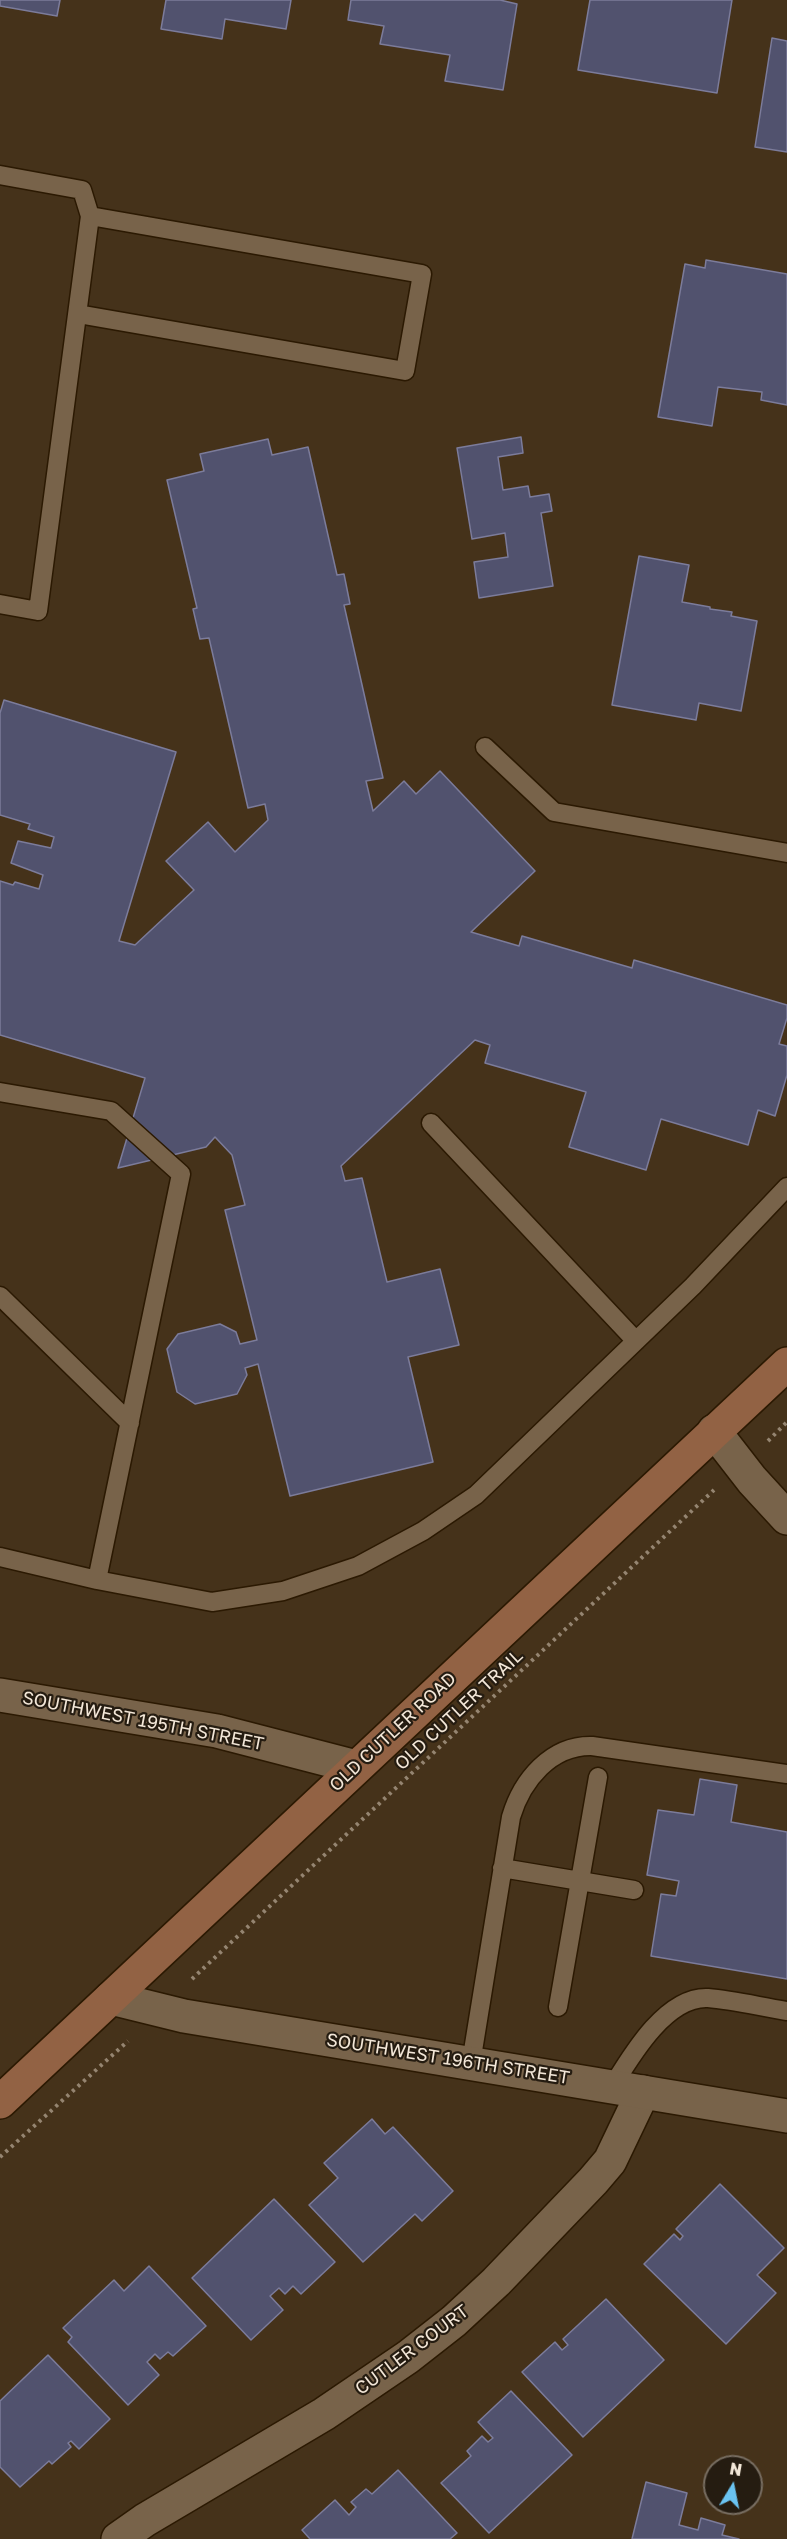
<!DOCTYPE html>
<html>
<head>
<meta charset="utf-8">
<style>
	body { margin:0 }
	#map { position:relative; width:787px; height:2539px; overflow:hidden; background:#45321a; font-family:"Golos Text",sans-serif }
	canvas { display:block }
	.north { position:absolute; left:703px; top:2455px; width:60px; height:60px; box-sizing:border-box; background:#251c11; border:2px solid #776d61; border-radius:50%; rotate:10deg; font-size:16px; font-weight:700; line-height:24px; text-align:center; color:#f3e7d8 }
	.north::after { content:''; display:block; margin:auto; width:21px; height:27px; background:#6ac3f1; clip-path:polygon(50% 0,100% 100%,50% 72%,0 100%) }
</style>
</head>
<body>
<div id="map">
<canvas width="787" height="2539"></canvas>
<div class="north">N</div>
</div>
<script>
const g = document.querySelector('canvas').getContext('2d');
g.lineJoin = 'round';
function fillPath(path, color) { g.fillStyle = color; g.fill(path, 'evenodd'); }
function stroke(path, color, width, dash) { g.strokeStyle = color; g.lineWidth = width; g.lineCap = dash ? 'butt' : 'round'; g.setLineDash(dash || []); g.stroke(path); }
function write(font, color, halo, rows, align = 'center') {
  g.font = font + ' "Golos Text",sans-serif'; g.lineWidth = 4.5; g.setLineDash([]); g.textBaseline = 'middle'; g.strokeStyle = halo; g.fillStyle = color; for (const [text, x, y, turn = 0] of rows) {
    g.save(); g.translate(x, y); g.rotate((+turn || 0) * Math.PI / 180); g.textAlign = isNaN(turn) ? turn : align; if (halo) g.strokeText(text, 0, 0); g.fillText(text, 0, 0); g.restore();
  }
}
const building = new Path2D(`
	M 0,0 L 60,0 L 57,16 L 0,6 Z
	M 166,0 L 291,0 L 286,29 L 225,19 L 222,39 L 161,29 Z
	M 351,0 L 500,0 L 517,4 L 503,90 L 445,81 L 450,55 L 380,44 L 384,26 L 348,20 Z
	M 590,0 L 732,0 L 717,93 L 578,70 Z
	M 772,38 L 787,41 L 787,152 L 755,147 Z
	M 706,260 L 787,274 L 787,405 L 761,400 L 762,392 L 718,387 L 712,426 L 658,417 L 685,264 L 705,268 Z
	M 521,437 L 523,453 L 498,457 L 503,490 L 528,486 L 530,497 L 549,494 L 552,511 L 541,513 L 553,586 L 479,598 L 474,562 L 508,557 L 505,533 L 472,539 L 457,448 Z
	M 268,439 L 272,455 L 308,447 L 337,575 L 344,574 L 350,604 L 344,605 L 383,778 L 366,781 L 373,811 L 404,781 L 416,794 L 440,771 L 535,871 L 471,932 L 519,946 L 522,936 L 632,968 L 634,960 L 787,1005 L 787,1018 L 779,1044 L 787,1046 L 787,1075 L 775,1116 L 758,1110 L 748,1145 L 661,1119 L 646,1170 L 569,1147 L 586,1092 L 485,1063 L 490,1045 L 475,1040 L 341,1166 L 345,1181 L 362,1178 L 387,1282 L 440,1269 L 459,1345 L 408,1357 L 433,1462 L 290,1496 L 258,1364 L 245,1368 L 247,1375 L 237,1394 L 195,1404 L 177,1392 L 167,1349 L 178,1334 L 220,1324 L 236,1332 L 240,1344 L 257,1340 L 225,1210 L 245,1205 L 232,1155 L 215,1137 L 206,1147 L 118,1168 L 145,1078 L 0,1035 L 0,881 L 13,885 L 15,882 L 39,889 L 43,875 L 11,863 L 18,841 L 51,848 L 54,837 L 28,829 L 30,824 L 0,815 L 0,713 L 4,700 L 176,752 L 119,941 L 135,945 L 194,890 L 166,861 L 208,822 L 235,852 L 268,820 L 265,804 L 248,808 L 209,638 L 200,639 L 193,609 L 197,608 L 167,480 L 204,471 L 200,454 Z
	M 639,556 L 689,565 L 682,602 L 710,607 L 710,609 L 732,612 L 731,616 L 757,621 L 741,711 L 699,703 L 696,720 L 612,705 Z
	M 700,1779 L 737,1785 L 731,1822 L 787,1832 L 787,1979 L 651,1956 L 661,1894 L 676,1896 L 679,1881 L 647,1875 L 658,1810 L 694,1815 Z
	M 372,2119 L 385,2134 L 393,2127 L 453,2191 L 422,2221 L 415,2214 L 363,2262 L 309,2205 L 338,2178 L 324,2163 Z
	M 720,2184 L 784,2248 L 757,2275 L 776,2293 L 726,2344 L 644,2264 L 674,2234 L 680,2240 L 683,2236 L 676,2229 Z
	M 274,2199 L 335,2262 L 301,2294 L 293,2286 L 285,2294 L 279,2288 L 270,2296 L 283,2310 L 251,2340 L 192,2278 Z
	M 149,2266 L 206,2326 L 173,2356 L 168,2352 L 160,2359 L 155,2354 L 147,2362 L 159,2375 L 128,2405 L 68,2342 L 72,2337 L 63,2328 L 114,2280 L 124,2291 Z
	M 606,2299 L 664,2360 L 583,2437 L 522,2372 L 555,2342 L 562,2350 L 568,2345 L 563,2339 Z
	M 48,2355 L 110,2419 L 79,2449 L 71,2441 L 68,2443 L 71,2447 L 52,2464 L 49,2461 L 20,2487 L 0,2467 L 0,2401 Z
	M 511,2391 L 572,2455 L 489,2533 L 441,2483 L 471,2456 L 467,2451 L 482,2436 L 488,2442 L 493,2438 L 478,2422 Z
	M 398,2470 L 457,2533 L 450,2539 L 310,2539 L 302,2530 L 335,2500 L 349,2515 L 356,2507 L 351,2502 L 366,2489 L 372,2494 Z
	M 646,2482 L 687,2493 L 679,2525 L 698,2530 L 701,2518 L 725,2525 L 722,2535 L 739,2539 L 632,2539 Z`);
const path = new Path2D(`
	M 768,1441 L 787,1422
	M 192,1979 L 714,1490
	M 0,2157 L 128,2041`);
const service = new Path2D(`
	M 0,175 L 82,190 L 90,216 L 38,611 L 0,604
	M 78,314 L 405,371 L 422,274 L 90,216
	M 485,747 L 554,812 L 787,853
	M 0,1092 L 111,1111 L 181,1174 L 97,1580
	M 431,1123 L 636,1341
	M 0,1296 L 130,1423
	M 0,1557 L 97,1580 L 212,1602 L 283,1591 L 358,1566 L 423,1531 L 476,1495 L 693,1286 L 787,1187
	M 502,1868 L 634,1890
	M 558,2007 L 598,1777
	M 471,2063 L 511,1817 C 522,1780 551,1745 592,1746 L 787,1774
	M 612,2087 C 631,2056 666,1996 708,1998 C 734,2000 761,2007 787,2011`);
const minor = new Path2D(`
	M 714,1431 L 752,1480 L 787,1518
	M 0,1695 L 217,1731 L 356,1767
	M 118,2539 L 145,2520 L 324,2414 L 408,2357 L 454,2321 L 496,2282 L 593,2181 L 610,2161 L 643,2092`);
const tertiary = new Path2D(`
	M 111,1998 L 184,2016 L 787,2116`);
const secondary = new Path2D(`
	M 0,2102 L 787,1364`);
const streetNames = [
	["OLD CUTLER TRAIL",459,1710,-43],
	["SOUTHWEST 195TH STREET",143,1721,11],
	["OLD CUTLER ROAD",393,1732,-43],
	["SOUTHWEST 196TH STREET",448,2059,9],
	["CUTLER COURT",412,2350,-37]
];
fillPath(building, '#51526e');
stroke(building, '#7c7c9b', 1.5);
stroke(service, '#2b1902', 21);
stroke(minor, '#2b1902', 36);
stroke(tertiary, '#2b1902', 36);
stroke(secondary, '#2b1902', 36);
stroke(path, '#958571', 4, [3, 4.5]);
stroke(service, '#78634a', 18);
stroke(minor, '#78634a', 33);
stroke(tertiary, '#78634a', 33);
stroke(secondary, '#926244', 33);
write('18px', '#f3e7d8', '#251c11', streetNames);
</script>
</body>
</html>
